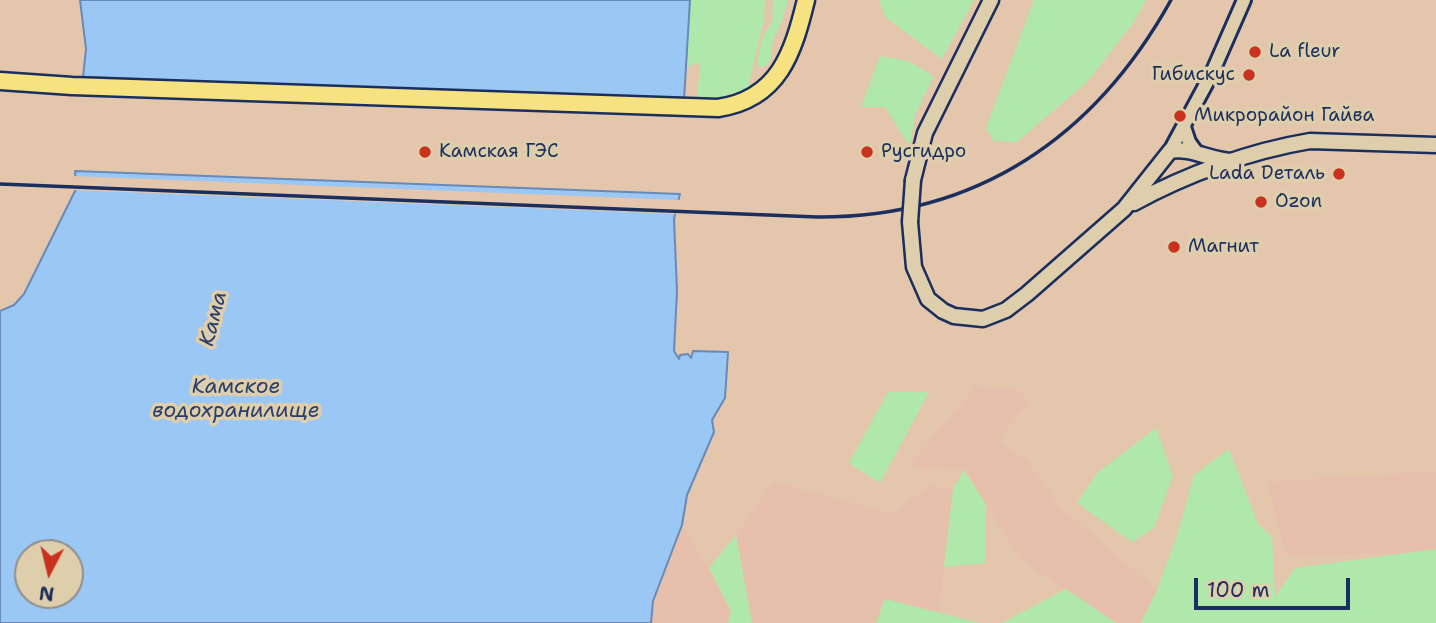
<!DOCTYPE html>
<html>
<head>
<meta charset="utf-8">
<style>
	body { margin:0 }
	#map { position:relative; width:1436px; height:623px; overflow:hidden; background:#e4c6ac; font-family:"Shantell Sans",sans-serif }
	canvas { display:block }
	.north { position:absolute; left:14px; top:539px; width:70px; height:70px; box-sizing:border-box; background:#dfceab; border:2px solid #918e8c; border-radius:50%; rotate:187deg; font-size:19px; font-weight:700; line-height:28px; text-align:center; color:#1b2f5e }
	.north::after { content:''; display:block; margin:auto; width:24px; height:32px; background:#c8321e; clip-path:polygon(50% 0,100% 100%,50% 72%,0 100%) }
	.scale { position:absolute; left:1194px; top:578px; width:156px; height:32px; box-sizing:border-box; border:4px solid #1b2f5e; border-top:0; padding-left:9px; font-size:21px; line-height:24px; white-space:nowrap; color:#1b2f5e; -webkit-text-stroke:5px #dfceab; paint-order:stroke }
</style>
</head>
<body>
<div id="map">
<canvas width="1436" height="623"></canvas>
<div class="north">N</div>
<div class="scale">100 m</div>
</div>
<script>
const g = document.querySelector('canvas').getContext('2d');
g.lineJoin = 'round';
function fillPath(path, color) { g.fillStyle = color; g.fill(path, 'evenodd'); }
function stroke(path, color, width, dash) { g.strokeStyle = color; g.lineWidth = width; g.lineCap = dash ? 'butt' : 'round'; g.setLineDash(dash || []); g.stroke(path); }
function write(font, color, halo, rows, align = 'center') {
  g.font = font + ' "Shantell Sans",sans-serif'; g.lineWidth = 7; g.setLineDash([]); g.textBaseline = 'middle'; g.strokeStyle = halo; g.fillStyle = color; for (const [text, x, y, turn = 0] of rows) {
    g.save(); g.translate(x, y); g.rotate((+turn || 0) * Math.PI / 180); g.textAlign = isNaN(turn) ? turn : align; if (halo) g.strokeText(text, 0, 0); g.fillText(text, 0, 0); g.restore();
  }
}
const built = new Path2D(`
	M 977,385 L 1020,391 L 1028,403 L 998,440 L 1028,461 L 1058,505 L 1157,590 L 1141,623 L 1116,623 L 1021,560 L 965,470 L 921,469 L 911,463 Z
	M 1436,471 L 1436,549 L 1415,553 L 1286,555 L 1267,482 Z
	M 774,481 L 892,514 L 929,486 L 953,489 L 939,613 L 885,599 L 876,623 L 752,623 L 736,535 Z
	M 682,525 L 709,568 L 731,611 L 728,623 L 651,623 L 653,601 Z`);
const green = new Path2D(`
	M 690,0 L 765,0 L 764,19 L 747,93 L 728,101 L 697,101 L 700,62 L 686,67 Z
	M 773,0 L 788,0 L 782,21 L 773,40 L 771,58 L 768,64 L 760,68 L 757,62 L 763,36 L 772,22 Z
	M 879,0 L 974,0 L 942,59 L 885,17 Z
	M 1034,0 L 1146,0 L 1134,22 L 1088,81 L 1017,142 L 993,141 L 986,128 Z
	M 880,56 L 908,61 L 934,76 L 915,115 L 910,147 L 885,107 L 861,107 Z
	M 888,392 L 929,392 L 880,483 L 849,463 Z
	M 1156,428 L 1173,476 L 1154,528 L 1132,542 L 1077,503 L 1097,473 Z
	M 1229,449 L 1258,524 L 1272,537 L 1275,597 L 1295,568 L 1436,549 L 1436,623 L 1141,623 L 1157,590 L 1178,533 L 1194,475 Z
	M 964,470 L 986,505 L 986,563 L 944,567 L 953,489 Z
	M 736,535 L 752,623 L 728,623 L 731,611 L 709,568 Z
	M 1066,589 L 1116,623 L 1002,623 Z
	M 885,599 L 980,623 L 876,623 Z`);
const water = new Path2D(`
	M 80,0 L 690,0 L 684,100 L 83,77 L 86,49 Z
	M 75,171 L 680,194 L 674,219 L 677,291 L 674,351 L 679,359 L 680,355 L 688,354 L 691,358 L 693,351 L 728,352 L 725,398 L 712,420 L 714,432 L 687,495 L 682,525 L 653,601 L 651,623 L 0,623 L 0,311 L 14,305 L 24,294 L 76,189 ZM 28,553 L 70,553 L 70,595 L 28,595 Z`);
const pier = new Path2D(`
	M 72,176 L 681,200 L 680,209 L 679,214 L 72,190 Z`);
const tertiary = new Path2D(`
	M 1184,127 L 1189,142 L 1197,153
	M 1170,151 L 1212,73 L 1244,0`);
const secondary = new Path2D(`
	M 913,180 L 925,133 L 991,0
	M 1134,203 C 1187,174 1250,151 1310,141 L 1436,145
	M 910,222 L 914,267 L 928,299 L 943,311 L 954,316 L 983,319 L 1006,310 L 1027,294 L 1124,209 L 1170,151 C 1192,147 1211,161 1234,161`);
const primary = new Path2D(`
	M 0,81 L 72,86 L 718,108 C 779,99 793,53 806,0`);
const rail = new Path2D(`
	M 0,184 L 817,217 C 977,218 1095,137 1171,0`);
const secondaryBridge = new Path2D(`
	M 910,222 L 913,180`);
const markers = [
	[1255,52,7,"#c8321e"],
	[1249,75,7,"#c8321e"],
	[1180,116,7,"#c8321e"],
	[425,152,7,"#c8321e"],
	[867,152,7,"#c8321e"],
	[1339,174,7,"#c8321e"],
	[1261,202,7,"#c8321e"],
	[1174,247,7,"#c8321e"]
];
const poiNames = [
	["La fleur",1269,52],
	["Гибискус",1235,75,"right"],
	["Микрорайон Гайва",1194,116],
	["Камская ГЭС",439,152],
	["Русгидро",881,152],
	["Lada Dеталь",1325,174,"right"],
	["Ozon",1275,202],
	["Магнит",1188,247]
];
const waterNames = [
	["Кама",214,319,-76],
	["Камское",236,388],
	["водохранилище",236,412]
];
fillPath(built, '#e7c0ad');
fillPath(green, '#b0e8ab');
fillPath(water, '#9ac7f4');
stroke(water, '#678ab8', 2);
fillPath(pier, '#e4c6ac');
stroke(tertiary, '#1b2f5e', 18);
stroke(secondary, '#1b2f5e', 19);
stroke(primary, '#1b2f5e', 21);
stroke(tertiary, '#dfceab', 12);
stroke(secondary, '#dfceab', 14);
stroke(primary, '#f7e281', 16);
stroke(rail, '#1b2f5e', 3.5);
stroke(secondaryBridge, '#1b2f5e', 19, []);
stroke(secondaryBridge, '#dfceab', 14);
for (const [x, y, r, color] of markers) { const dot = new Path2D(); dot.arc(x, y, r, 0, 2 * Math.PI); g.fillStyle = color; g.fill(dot); stroke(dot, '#dfceab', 2.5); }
write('19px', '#1b2f5e', '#dfceab', poiNames, 'left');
write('italic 21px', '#283e6d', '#dfceab', waterNames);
</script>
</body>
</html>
